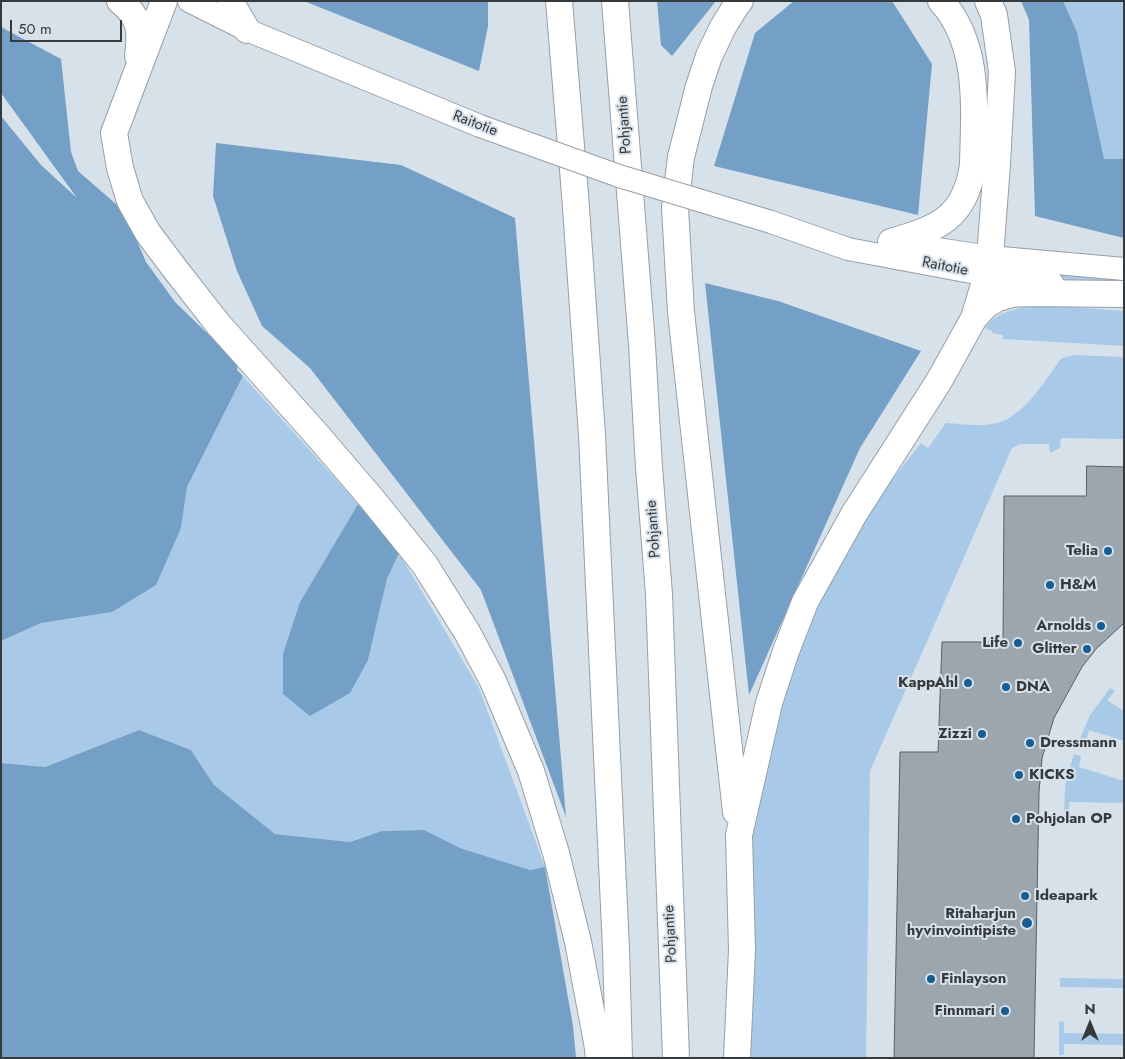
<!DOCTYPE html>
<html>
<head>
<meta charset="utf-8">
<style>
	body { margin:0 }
	#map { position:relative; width:1125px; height:1059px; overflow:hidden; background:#d7e1ea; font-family:Jost,sans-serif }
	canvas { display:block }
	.frame { position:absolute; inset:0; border:2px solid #363a3d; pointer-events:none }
	.north { position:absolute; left:1065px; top:999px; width:50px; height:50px; -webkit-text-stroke:4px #d7e1ea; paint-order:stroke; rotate:0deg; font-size:14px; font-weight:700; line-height:20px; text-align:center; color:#363a3d }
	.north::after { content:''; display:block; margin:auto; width:18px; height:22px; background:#363a3d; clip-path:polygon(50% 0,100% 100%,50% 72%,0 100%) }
	.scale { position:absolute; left:10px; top:20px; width:112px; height:22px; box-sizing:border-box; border:2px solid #363a3d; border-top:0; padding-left:6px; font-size:15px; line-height:18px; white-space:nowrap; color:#363a3d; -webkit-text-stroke:4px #d7e1ea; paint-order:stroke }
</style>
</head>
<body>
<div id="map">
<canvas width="1125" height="1059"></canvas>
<div class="frame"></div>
<div class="north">N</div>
<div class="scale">50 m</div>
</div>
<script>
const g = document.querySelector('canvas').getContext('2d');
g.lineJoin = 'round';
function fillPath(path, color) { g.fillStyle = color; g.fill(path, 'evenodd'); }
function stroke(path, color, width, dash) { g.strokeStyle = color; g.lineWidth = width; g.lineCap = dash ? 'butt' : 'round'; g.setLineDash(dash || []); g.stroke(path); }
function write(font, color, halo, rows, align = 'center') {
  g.font = font + ' Jost,sans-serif'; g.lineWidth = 4; g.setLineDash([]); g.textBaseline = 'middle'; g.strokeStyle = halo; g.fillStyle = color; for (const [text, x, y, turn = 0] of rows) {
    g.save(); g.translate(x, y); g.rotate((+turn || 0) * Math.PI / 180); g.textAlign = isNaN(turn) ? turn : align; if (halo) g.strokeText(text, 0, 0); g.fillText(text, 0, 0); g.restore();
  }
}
const green = new Path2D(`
	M 1063,1 L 1124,1 L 1124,159 L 1104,159 L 1077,32 Z
	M 1010,268 L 1124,280 L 1124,287 L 1034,277 Z
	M 1047,305 L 1124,311 L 1124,346 L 1003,339 L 1003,335 L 992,333 L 992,331 L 985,328 C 999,308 1026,307 1047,305 Z
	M 1073,355 L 1124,357 L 1124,439 L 1061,438 L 1060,448 L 1050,453 L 1049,444 L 1020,444 L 1012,448 L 870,771 L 866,1058 L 744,1058 L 751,856 L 754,822 L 763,759 L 802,631 L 862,521 L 892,480 L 921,443 L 928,448 L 946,423 C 962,424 980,427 997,423 C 1024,416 1044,382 1060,360 L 1063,358 Z
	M 243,376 L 358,504 L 300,602 L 368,660 L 387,579 L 399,553 L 479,688 L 545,867 L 530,870 L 460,848 L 424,830 L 382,831 L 350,842 L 275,834 L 214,785 L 191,750 L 139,730 L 45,767 L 1,763 L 1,641 L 41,623 L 112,612 L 181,528 L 187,487 Z
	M 1110,688 L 1115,691 L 1107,700 L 1124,711 L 1124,741 L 1089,730 L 1086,741 L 1080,739 L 1090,715 Z
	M 1074,754 L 1081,756 L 1079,767 L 1124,781 L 1124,803 L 1069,802 L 1069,813 L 1064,813 L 1065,791 L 1066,780 Z
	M 1060,978 L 1124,979 L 1124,988 L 1060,987 Z
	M 1059,1021 L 1064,1022 L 1064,1033 L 1124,1034 L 1124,1045 L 1064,1044 L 1064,1055 L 1059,1055 Z`);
const forest = new Path2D(`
	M 304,1 L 488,1 L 488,26 L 479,71 Z
	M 657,1 L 716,1 L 672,56 L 661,45 Z
	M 794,1 L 892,1 L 932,64 L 918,215 L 714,166 L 755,33 Z
	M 1021,1 L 1063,1 L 1077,32 L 1104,159 L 1124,159 L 1124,238 L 1035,216 L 1029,20 Z
	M 1,27 L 61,59 L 71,152 L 78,171 L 124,211 L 146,262 L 175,302 L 238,363 L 237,370 L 243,376 L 187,487 L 181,528 L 156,585 L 112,612 L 41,623 L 1,641 L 1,116 L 41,165 L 77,198 L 1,93 Z
	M 216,143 L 401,165 L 515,218 L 566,817 L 481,590 L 310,368 L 262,326 L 237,271 L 213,196 Z
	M 705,283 L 778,301 L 921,351 L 860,448 L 749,695 Z
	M 358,504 L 399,553 L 387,579 L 368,660 L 350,693 L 310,716 L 283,694 L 283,654 L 300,602 Z
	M 139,730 L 191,750 L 214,785 L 275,834 L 350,842 L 382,831 L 424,830 L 460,848 L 530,870 L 545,867 L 573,1026 L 576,1058 L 1,1058 L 1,763 L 45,767 Z`);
const building = new Path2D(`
	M 1087,466 L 1124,467 L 1124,623 L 1096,649 L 1082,667 L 1054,718 L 1042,758 L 1039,792 L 1034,1058 L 894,1058 L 900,752 L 938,752 L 942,642 L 1003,642 L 1004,496 L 1086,496 Z`);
const primary = new Path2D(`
	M 189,1 L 247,30 L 480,126
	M 771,222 L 848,249 L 987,275 L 1053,284
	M 891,242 L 990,257 L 1124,269`);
const motorway = new Path2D(`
	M 120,1 C 141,18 141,31 138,56
	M 164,1 L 137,72 L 114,133 L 120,168 L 130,201 L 148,233 L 175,269 L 218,324 L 318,436 L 372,499 L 425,565 L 467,632 L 493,681 L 531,771 L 556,853 L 578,942 L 597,1042 L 599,1058
	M 230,1 L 247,30
	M 559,1 L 575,194 L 592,435 L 616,949 L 619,1058
	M 615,1 L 642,345 L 649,467 L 659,594 L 676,1058
	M 891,242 C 938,228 965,219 973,165 C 974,110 981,45 941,1
	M 974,318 L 986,305 L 998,298 L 1011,294 L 1027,293 L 1124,294
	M 736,812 L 681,312 L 675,208 L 681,157 L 699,86 L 709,56 L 723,27 L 736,6 L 740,1
	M 737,1058 L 742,950 L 739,835 L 769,703 L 786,651 L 805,602 L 854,514 L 939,381 L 974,318 L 987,275 L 990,257 L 997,164 L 1002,72 L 994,15 L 988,1`);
const primaryBridge = new Path2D(`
	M 480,126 L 619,176 L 771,222`);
const markers = [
	[1108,551,5,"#175d92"],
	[1050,585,5,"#175d92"],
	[1101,626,5,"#175d92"],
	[1018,643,5,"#175d92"],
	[1087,649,5,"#175d92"],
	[968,683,5,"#175d92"],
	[1006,687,5,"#175d92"],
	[982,734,5,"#175d92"],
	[1030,743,5,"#175d92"],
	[1019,775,5,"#175d92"],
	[1016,819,5,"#175d92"],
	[1025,896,5,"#175d92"],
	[1027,923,6,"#175d92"],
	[931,979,5,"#175d92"],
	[1005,1011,5,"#175d92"]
];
const streetNames = [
	["Raitotie",475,124,21],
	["Pohjantie",625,125,-94],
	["Raitotie",945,267,11],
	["Pohjantie",654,529,-94],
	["Pohjantie",671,934,-93]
];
const poiNames = [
	["Telia",1098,551],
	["H&M",1060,585,"left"],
	["Arnolds",1091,626],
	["Life",1008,643],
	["Glitter",1077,649],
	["KappAhl",958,683],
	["DNA",1016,687,"left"],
	["Zizzi",972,734],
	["Dressmann",1040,743,"left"],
	["KICKS",1029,775,"left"],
	["Pohjolan OP",1026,819,"left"],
	["Ideapark",1035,896,"left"],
	["Ritaharjun",1016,914],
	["hyvinvointipiste",1016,931],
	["Finlayson",941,979,"left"],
	["Finnmari",995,1011]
];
fillPath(green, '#a8cae8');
fillPath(forest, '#749fc6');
fillPath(building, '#9ca6ae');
stroke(building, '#586068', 1);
stroke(primary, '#969fa8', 24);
stroke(motorway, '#969fa8', 28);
stroke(primary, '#fff', 22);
stroke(motorway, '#fff', 26);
stroke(primaryBridge, '#969fa8', 24, []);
stroke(primaryBridge, '#fff', 22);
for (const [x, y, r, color] of markers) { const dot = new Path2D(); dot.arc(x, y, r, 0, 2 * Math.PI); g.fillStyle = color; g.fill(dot); stroke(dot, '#d7e1ea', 2); }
write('15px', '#363a3d', '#d7e1ea', streetNames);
write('bold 15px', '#363a3d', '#d7e1ea', poiNames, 'right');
</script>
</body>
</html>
